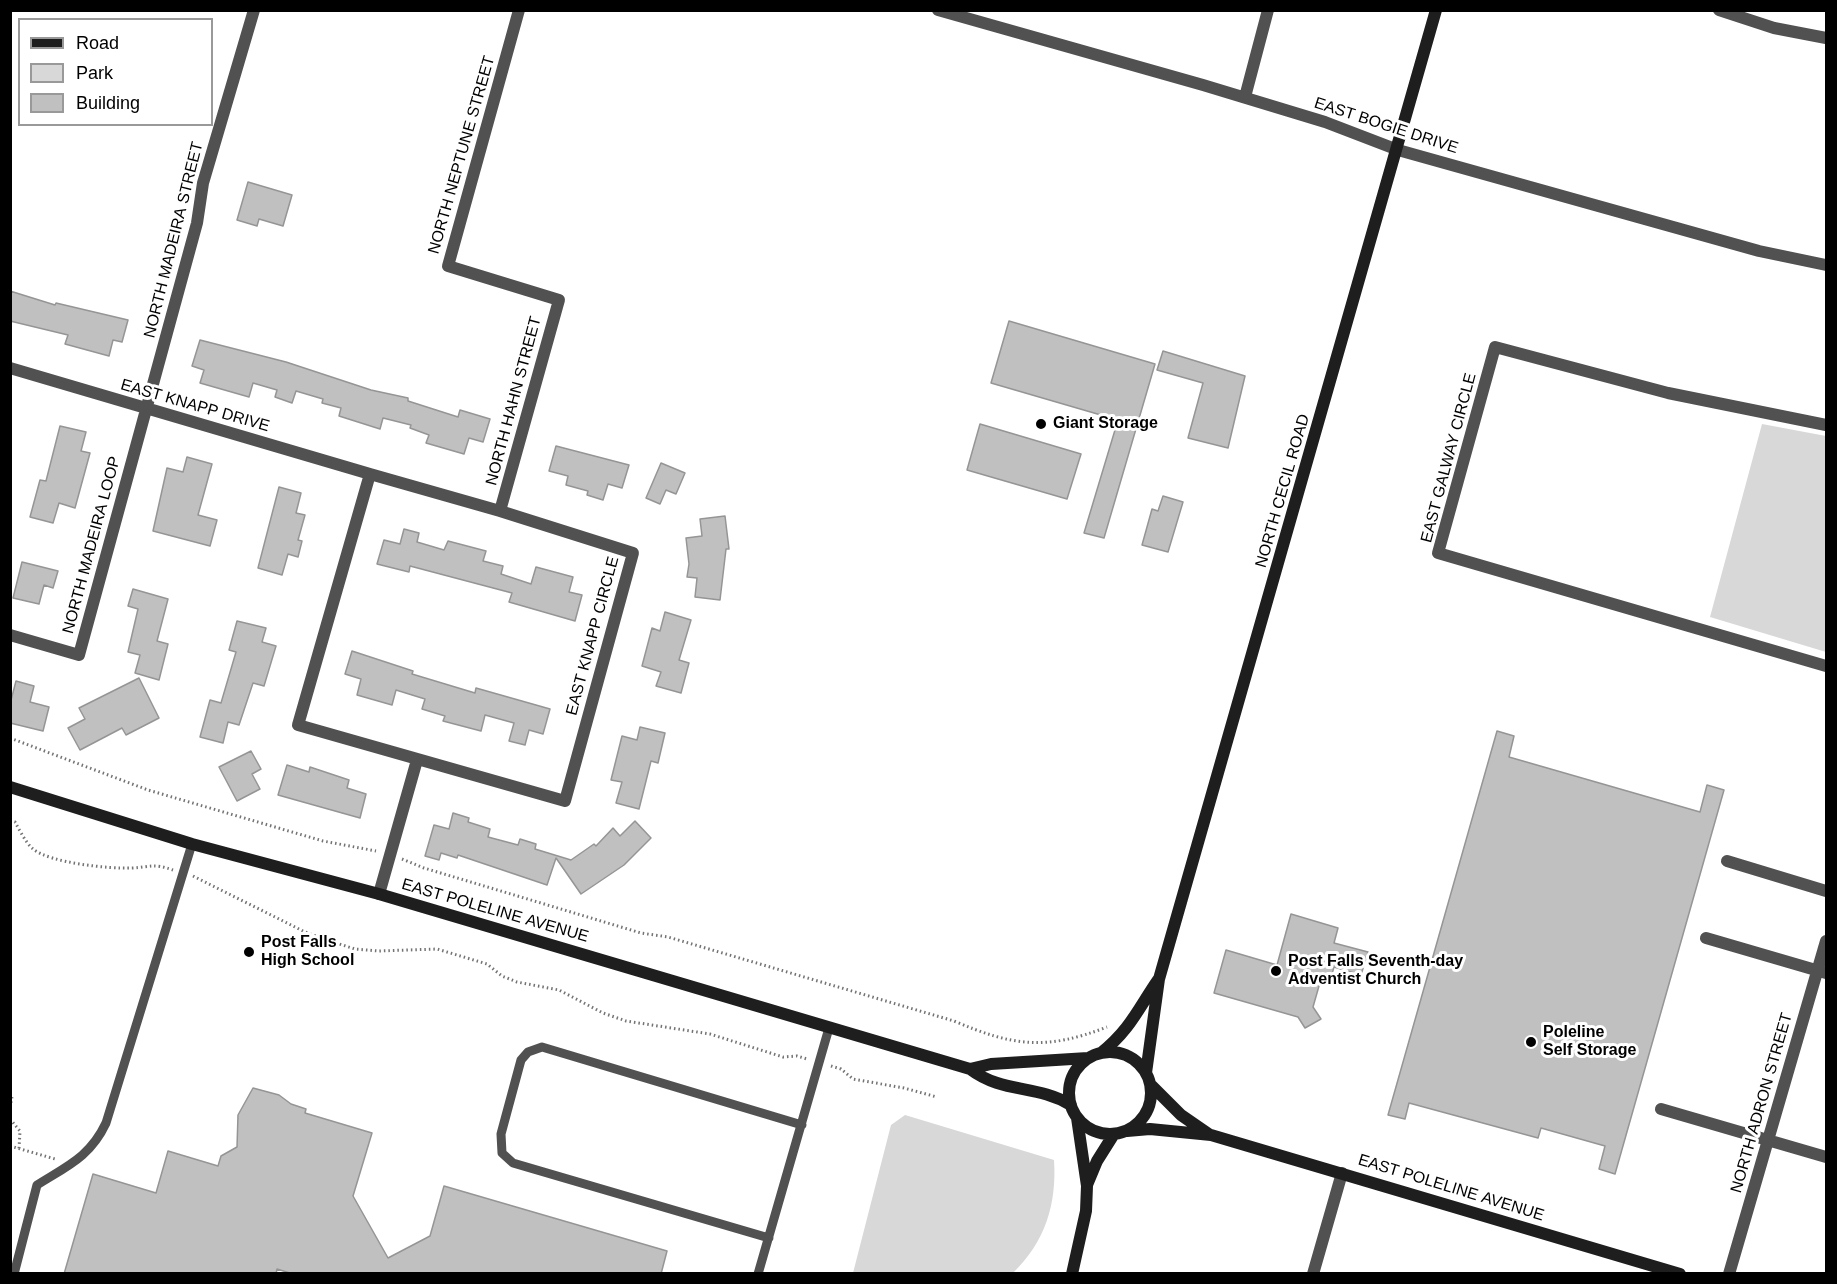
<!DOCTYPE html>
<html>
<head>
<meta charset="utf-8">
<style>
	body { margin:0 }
	#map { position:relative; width:1837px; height:1284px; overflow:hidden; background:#fff; font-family:Helvetica,sans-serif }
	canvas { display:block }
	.frame { position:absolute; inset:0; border:12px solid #000; pointer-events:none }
	.legend { position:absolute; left:18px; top:18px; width:195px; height:108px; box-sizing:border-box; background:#fff; border:2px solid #999; margin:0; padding:8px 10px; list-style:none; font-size:18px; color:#000 }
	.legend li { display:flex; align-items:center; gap:12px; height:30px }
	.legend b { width:30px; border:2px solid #999 }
</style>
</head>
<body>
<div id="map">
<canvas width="1837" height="1284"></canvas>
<div class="frame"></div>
<ul class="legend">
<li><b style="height:8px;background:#1e1e1e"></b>Road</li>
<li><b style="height:16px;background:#d8d8d8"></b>Park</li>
<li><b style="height:16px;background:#c0c0c0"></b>Building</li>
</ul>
</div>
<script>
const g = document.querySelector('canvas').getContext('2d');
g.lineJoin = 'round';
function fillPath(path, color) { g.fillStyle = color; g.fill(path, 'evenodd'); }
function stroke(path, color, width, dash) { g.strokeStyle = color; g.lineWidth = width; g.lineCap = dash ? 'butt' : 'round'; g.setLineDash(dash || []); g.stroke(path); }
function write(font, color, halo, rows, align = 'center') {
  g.font = font + ' Helvetica,sans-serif'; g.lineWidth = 6; g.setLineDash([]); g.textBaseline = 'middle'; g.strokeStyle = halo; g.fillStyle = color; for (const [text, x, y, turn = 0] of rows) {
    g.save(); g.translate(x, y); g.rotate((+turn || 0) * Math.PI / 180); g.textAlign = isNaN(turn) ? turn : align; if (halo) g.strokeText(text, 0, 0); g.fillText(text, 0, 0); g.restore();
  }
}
const green = new Path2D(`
	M 1762,424 L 1826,436 L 1826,652 L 1710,617 Z
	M 905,1115 L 1054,1160 C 1057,1204 1045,1242 1013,1273 L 853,1273 L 891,1125 Z`);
const building = new Path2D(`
	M 248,182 L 292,195 L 283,226 L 259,219 L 257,226 L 237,220 Z
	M 10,291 L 55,305 L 56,303 L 128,320 L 122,342 L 113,340 L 109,356 L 65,344 L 68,335 L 10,321 Z
	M 1009,321 L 1155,364 L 1104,538 L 1084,533 L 1118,420 L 991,383 Z
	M 200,340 L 286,362 L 371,390 L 408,398 L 408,401 L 458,417 L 460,410 L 490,419 L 483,442 L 469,438 L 464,454 L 426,443 L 429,435 L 410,428 L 411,425 L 383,418 L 380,429 L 339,416 L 341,408 L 322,403 L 323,399 L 296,391 L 292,403 L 275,397 L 277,390 L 253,383 L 249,397 L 200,383 L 204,370 L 192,366 Z
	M 1163,351 L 1245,376 L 1228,448 L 1188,438 L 1203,383 L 1157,370 Z
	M 980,424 L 1081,454 L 1067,499 L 967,470 Z
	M 60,426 L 86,432 L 81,451 L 90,453 L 75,508 L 59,503 L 53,523 L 30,517 L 40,480 L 46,481 Z
	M 556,446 L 629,465 L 622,488 L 608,484 L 603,500 L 587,495 L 588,491 L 566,485 L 568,476 L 549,471 Z
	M 187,457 L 212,464 L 198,515 L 217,520 L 210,546 L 153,531 L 167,468 L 183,472 Z
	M 661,463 L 685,473 L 676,494 L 666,490 L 660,504 L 646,498 Z
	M 279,487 L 301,493 L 296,513 L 305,515 L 298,540 L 302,541 L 298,557 L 288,554 L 282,575 L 258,568 Z
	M 1163,496 L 1183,502 L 1168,552 L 1142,545 L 1152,509 L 1158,511 Z
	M 725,516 L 729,549 L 726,549 L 720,600 L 695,597 L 697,578 L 687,577 L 689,564 L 686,538 L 702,536 L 700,519 Z
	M 404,529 L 419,533 L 417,542 L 444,550 L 448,541 L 486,551 L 483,561 L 503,566 L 501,574 L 531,584 L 536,567 L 573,577 L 569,592 L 582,595 L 575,621 L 509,602 L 512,593 L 410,566 L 409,572 L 377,564 L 384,540 L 400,544 Z
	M 22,562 L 58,571 L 53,588 L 44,585 L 39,604 L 13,598 Z
	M 133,589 L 168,599 L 157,641 L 168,644 L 159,680 L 135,673 L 140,655 L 128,652 L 138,609 L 128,606 Z
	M 665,612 L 691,620 L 679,660 L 689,663 L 681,693 L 656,686 L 661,672 L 642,666 L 652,628 L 660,631 Z
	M 237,621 L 266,628 L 262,642 L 276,646 L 264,686 L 253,683 L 239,725 L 228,722 L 223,743 L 200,737 L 210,700 L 221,703 L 236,652 L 229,650 Z
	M 352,651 L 413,671 L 412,674 L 475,693 L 476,688 L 550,709 L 543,734 L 529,730 L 525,745 L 509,741 L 514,723 L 485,715 L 481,731 L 443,721 L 445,716 L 422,709 L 425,699 L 396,690 L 392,705 L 357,695 L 361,679 L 345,674 Z
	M 139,678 L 159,718 L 126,735 L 122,728 L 80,750 L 68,728 L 85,719 L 79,708 Z
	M 16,681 L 34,686 L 30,702 L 49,707 L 43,731 L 10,723 L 10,704 Z
	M 640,727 L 665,733 L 658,763 L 651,761 L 639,809 L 616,803 L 622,782 L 611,780 L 622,736 L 637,740 Z
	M 1497,731 L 1514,736 L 1509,757 L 1700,812 L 1707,785 L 1724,790 L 1615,1174 L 1599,1169 L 1605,1146 L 1541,1128 L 1538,1138 L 1409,1103 L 1405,1119 L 1388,1115 Z
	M 251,751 L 261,769 L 252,774 L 260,789 L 237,801 L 219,767 Z
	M 287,765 L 309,772 L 310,767 L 349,780 L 347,788 L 366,794 L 360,818 L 278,795 Z
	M 453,813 L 469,818 L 468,822 L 490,829 L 488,837 L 518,845 L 520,839 L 536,844 L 535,849 L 571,860 L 594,844 L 596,846 L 613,828 L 620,836 L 635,821 L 651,838 L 624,865 L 581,894 L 556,858 L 547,885 L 458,855 L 457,858 L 441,853 L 439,860 L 425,856 L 434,825 L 449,829 Z
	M 1291,914 L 1338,928 L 1334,943 L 1368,952 L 1361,975 L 1334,967 L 1330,981 L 1321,979 L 1313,1007 L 1321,1019 L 1305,1028 L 1298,1017 L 1214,993 L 1226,950 L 1277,965 Z
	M 253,1088 L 279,1095 L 291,1104 L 306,1109 L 305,1113 L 372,1133 L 353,1196 L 388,1258 L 430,1236 L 444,1186 L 667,1251 L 661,1274 L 293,1274 L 277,1269 L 276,1274 L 64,1274 L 93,1174 L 156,1193 L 168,1151 L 218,1166 L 221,1156 L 237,1147 L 238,1115 Z`);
const path = new Path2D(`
	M 10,738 L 148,790 L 323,841 L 376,851
	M 10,821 L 15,822 C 20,831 26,843 33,849 C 50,863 110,869 132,868 C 151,867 153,863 173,870
	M 402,859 L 424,868 L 641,933 L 668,937 L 954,1021 C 1013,1046 1045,1051 1107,1027
	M 193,876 L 305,932 L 330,941 L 355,949 L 379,951 L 437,949 L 487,964 L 502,976 L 517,982 L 559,990 L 603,1013 L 626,1021 L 710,1034 L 783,1057 L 797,1056 L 807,1059
	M 831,1066 L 841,1069 L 853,1079 L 904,1088 L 937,1097
	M 10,1107 L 12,1097
	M 10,1119 L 20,1131 L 19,1149
	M 10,1146 L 55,1159`);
const lane = new Path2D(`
	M 769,1238 L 513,1163 L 502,1153 L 501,1134 L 521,1060 L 528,1052 L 542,1047 L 802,1125
	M 14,1274 L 37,1185 C 67,1166 90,1157 106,1123 L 192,844
	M 758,1274 L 829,1028`);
const street = new Path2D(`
	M 938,10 L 1203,85 L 1325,122 L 1398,150 L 1759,251 L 1826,265
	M 1719,10 L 1774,28 L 1826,38
	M 1245,97 L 1268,10
	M 10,368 L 370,474
	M 1826,425 L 1668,393 L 1495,347 L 1438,553 L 1826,666
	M 370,474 L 500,511 L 633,553 L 565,801 L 298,725 Z
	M 500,511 L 559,300 L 448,266 L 519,10
	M 10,635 L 79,655 L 197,223 L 203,183 L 254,10
	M 1727,861 L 1826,891
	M 379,894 L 417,760
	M 1706,938 L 1826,973
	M 1661,1109 L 1826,1157
	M 1313,1274 L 1342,1173
	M 1729,1274 L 1826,941`);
const secondary = new Path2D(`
	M 10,787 L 192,844 L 379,894 L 970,1069 C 1003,1094 1036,1084 1071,1105
	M1069 1093a41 41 0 1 1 82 0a41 41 0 1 1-82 0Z
	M 1101,1053 C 1130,1030 1138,1009 1158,980
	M 970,1069 L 991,1064 L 1088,1058
	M 1146,1073 L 1159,979 L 1436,10
	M 1151,1085 L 1181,1115 L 1210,1135
	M 1127,1131 L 1150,1129 L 1211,1135 L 1680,1274
	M 1087,1185 L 1097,1161 L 1114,1134
	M 1072,1274 L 1086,1211 L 1087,1186 L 1077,1118`);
const markers = [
	[1041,424,6,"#000"],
	[249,952,6,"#000"],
	[1276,971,6,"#000"],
	[1531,1042,6,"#000"]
];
const streetNames = [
	["EAST BOGIE DRIVE",1386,126,18],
	["NORTH NEPTUNE STREET",462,155,-74],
	["NORTH MADEIRA STREET",174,240,-76],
	["NORTH HAHN STREET",514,401,-75],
	["EAST KNAPP DRIVE",195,406,16],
	["EAST GALWAY CIRCLE",1449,458,-75],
	["NORTH CECIL ROAD",1283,491,-74],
	["NORTH MADEIRA LOOP",92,545,-75],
	["EAST KNAPP CIRCLE",593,636,-75],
	["EAST POLELINE AVENUE",495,911,16],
	["NORTH ADRON STREET",1762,1103,-74],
	["EAST POLELINE AVENUE",1451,1188,17]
];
const poiNames = [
	["Giant Storage",1053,424],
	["Post Falls",261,943],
	["High School",261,961],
	["Post Falls Seventh-day",1288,962],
	["Adventist Church",1288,980],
	["Poleline",1543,1033],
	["Self Storage",1543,1051]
];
fillPath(green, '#d8d8d8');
fillPath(building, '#c0c0c0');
stroke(building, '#959595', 1.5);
stroke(path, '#737373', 3, [1.5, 3]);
stroke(lane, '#515151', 9);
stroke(street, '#515151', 12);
stroke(secondary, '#1e1e1e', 12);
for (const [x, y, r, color] of markers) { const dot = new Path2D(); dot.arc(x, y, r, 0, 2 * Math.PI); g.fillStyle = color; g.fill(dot); stroke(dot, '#fff', 2); }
write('16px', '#000', '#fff', streetNames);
write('bold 16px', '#000', '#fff', poiNames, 'left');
</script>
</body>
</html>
